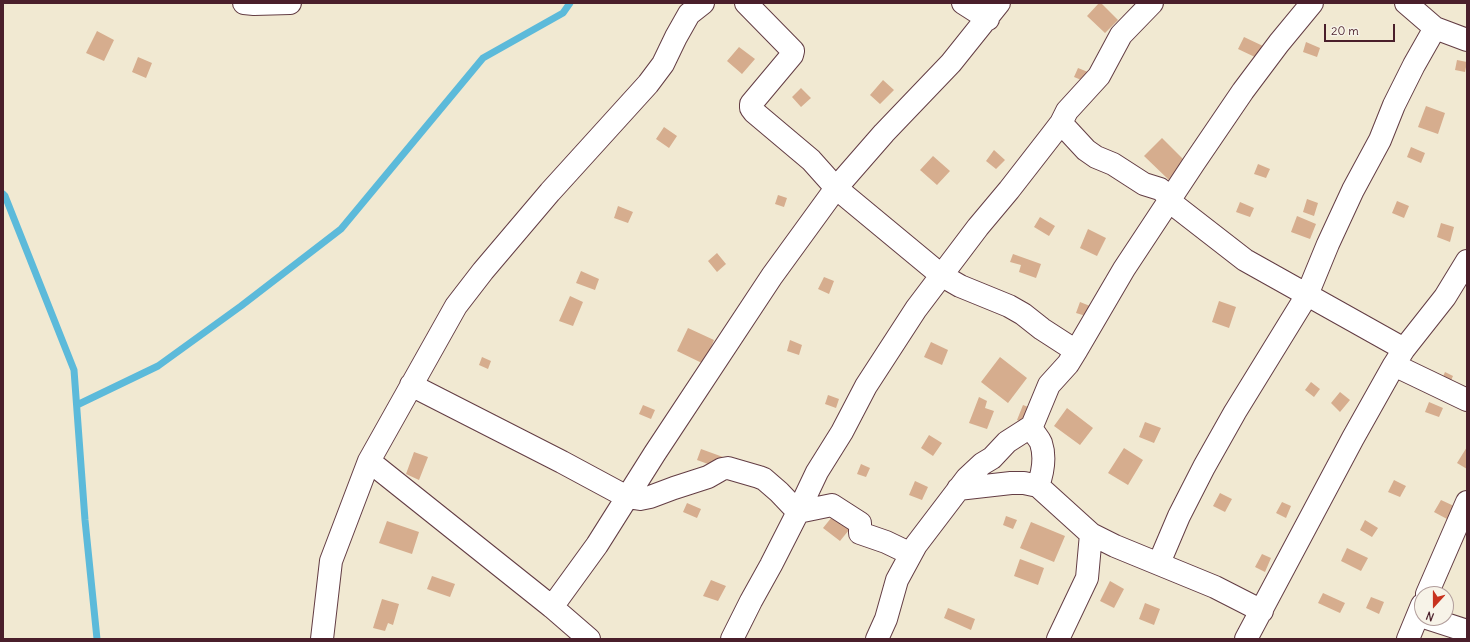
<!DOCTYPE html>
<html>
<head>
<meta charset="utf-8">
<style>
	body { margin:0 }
	#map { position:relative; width:1470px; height:642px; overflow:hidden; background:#f1e9d2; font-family:Delius,sans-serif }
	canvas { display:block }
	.frame { position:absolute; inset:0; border:4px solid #4a1f2b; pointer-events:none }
	.north { position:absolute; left:1414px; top:586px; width:40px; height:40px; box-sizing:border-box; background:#f7f3e8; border:1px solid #b29e9c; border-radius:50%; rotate:201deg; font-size:11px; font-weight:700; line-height:16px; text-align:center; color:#4a1f2b }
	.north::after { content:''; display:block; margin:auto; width:14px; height:18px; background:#c8321e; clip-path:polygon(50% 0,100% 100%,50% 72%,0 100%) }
	.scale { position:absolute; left:1324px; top:24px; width:71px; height:18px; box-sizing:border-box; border:2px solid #4a1f2b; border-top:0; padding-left:5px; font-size:12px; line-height:14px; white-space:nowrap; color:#4a1f2b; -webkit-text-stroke:3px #f7f3e8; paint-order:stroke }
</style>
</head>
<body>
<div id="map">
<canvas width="1470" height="642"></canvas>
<div class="frame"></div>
<div class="north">N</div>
<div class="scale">20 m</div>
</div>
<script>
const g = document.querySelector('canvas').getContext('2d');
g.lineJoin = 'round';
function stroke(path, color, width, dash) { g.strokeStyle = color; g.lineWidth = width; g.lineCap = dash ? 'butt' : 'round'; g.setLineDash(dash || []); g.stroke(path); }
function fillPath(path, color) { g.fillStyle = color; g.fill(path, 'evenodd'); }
const stream = new Path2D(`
	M 3,194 L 5,196 L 74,370 L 85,520 L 97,639
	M 77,405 L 158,366 L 241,306 L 341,229 L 483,58 L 563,13 L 570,3`);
const building = new Path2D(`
	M 1099,3 L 1101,3 L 1118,20 L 1105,33 L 1087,16 Z
	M 97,31 L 114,40 L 104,61 L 86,53 Z
	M 1244,37 L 1263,46 L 1257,58 L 1238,49 Z
	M 1306,42 L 1320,48 L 1317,57 L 1303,52 Z
	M 739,47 L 755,59 L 742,74 L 727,61 Z
	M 138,57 L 152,63 L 146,78 L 132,72 Z
	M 1457,60 L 1467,62 L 1465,72 L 1455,70 Z
	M 1078,68 L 1093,74 L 1089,83 L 1074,77 Z
	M 883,80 L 894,90 L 880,104 L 870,95 Z
	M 801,88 L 811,98 L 801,107 L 792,97 Z
	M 1426,106 L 1445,113 L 1438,134 L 1418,127 Z
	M 664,127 L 677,136 L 669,148 L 656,139 Z
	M 1162,138 L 1186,162 L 1169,180 L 1144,156 Z
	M 1411,147 L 1425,153 L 1421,163 L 1407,157 Z
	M 994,150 L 1005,160 L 996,169 L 986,161 Z
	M 933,156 L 950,171 L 937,185 L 920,170 Z
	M 1258,164 L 1270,169 L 1266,178 L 1254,174 Z
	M 778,195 L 787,198 L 784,207 L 775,204 Z
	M 1307,199 L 1318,203 L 1314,216 L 1303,212 Z
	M 1397,201 L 1409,206 L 1404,218 L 1392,213 Z
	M 1240,202 L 1254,208 L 1250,217 L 1236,212 Z
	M 618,206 L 633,212 L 628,223 L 614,218 Z
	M 1297,216 L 1316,224 L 1310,239 L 1291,232 Z
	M 1040,217 L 1055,226 L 1049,236 L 1034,227 Z
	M 1441,223 L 1454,227 L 1450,242 L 1437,237 Z
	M 1088,229 L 1106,238 L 1097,256 L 1080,248 Z
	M 717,253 L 726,264 L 717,272 L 708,261 Z
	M 1013,254 L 1041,264 L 1036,278 L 1019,272 L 1021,265 L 1010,262 Z
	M 581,271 L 599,279 L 595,290 L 576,283 Z
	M 824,277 L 834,281 L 829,294 L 818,289 Z
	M 570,296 L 583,302 L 573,326 L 559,321 Z
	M 1219,301 L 1236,307 L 1229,328 L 1212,322 Z
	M 1080,302 L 1090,306 L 1086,316 L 1076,313 Z
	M 688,328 L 714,340 L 704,364 L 677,351 Z
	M 790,340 L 802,345 L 799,355 L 787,351 Z
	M 931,342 L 948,350 L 942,365 L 924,357 Z
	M 482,357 L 491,361 L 488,369 L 479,365 Z
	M 1000,357 L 1027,378 L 1008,403 L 981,382 Z
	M 1445,372 L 1453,376 L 1450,383 L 1442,379 Z
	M 1311,382 L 1320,389 L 1314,397 L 1305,390 Z
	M 1340,392 L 1350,400 L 1340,412 L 1331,403 Z
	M 828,395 L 839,399 L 836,408 L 825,404 Z
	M 979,397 L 987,401 L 985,408 L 994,411 L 987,429 L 969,423 Z
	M 1429,402 L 1443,408 L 1439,417 L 1425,412 Z
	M 643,405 L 655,410 L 651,419 L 639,414 Z
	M 1023,405 L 1036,410 L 1031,425 L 1017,420 Z
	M 1067,408 L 1093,428 L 1080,445 L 1054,426 Z
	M 1145,422 L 1161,428 L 1154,443 L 1139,437 Z
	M 929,435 L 942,443 L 933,456 L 921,448 Z
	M 1467,447 L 1467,469 L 1457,463 Z
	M 1124,448 L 1143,460 L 1128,485 L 1108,473 Z
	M 701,449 L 723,457 L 719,468 L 697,460 Z
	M 414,452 L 428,457 L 419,480 L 406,474 Z
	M 861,464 L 870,468 L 866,477 L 857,474 Z
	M 1394,480 L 1406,486 L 1400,497 L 1388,492 Z
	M 915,481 L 928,487 L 922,500 L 909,495 Z
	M 1220,493 L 1232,499 L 1225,512 L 1213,506 Z
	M 1441,500 L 1454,506 L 1447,519 L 1434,512 Z
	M 1282,502 L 1291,506 L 1286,518 L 1276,513 Z
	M 687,503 L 701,509 L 697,518 L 683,512 Z
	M 836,512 L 853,525 L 840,541 L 823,528 Z
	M 1006,516 L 1017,520 L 1013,529 L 1003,525 Z
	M 1365,520 L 1378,528 L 1372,537 L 1360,530 Z
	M 387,521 L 419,532 L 412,554 L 379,543 Z
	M 1031,522 L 1065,536 L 1054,562 L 1020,548 Z
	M 1347,548 L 1368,558 L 1361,571 L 1341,561 Z
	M 1262,554 L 1271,558 L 1265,572 L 1255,567 Z
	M 1020,559 L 1044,568 L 1038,585 L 1014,576 Z
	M 432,576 L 455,584 L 450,597 L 427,589 Z
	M 711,580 L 726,586 L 718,601 L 703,596 Z
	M 1110,581 L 1124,589 L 1114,608 L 1100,601 Z
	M 1323,593 L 1345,603 L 1340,613 L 1318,603 Z
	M 1371,597 L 1384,602 L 1379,614 L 1366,608 Z
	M 382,599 L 399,604 L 393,625 L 388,623 L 385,631 L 373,628 Z
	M 1145,603 L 1160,609 L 1154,625 L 1139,619 Z
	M 948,608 L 975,619 L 971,630 L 944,618 Z`);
const minor = new Path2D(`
	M 244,3 L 254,4 L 290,3
	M 746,3 L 793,51 L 792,55 L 751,104 L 751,108 L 754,112 L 811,160 L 836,188 L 941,275 L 960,286 L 1009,306 L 1023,314 L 1042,329 L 1076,351
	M 963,3 L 988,19
	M 1406,3 L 1435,28 L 1467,40
	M 1061,123 L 1086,150 L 1096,157 L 1113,164 L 1144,184 L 1160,189 L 1165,193 L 1169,201 L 1245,260 L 1404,349
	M 1394,365 L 1467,400
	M 411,385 L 562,462 L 627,497 L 640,499 L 650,497 L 674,488 L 708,477 L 722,469 L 728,468 L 759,477 L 764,479 L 779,492 L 798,512
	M 369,461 L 552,607 L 589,639
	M 1038,486 C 1043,472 1046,458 1041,443 C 1038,436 1033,434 1032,426 L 1049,385 L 1068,364 L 1076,351 L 1124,269 L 1194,163 L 1243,91 L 1279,43 L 1312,3
	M 958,489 L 1011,483 L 1024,483 L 1038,486 L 1091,534 L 1115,546 L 1215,587 L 1262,611
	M 798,512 L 832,505 L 860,523 L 860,533 L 886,542 L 911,554
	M 1159,563 L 1179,516 L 1204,467 L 1235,412 L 1307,295 L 1328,244 L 1353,190 L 1380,140 L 1394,105 L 1414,65 L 1435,28
	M 1427,594 L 1467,502
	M 552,607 L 597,545 L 655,453 L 772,276 L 836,188 L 884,133 L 951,63 L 999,3
	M 1427,618 L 1467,631
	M 322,639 L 331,561 L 369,461 L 456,306 L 483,271 L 550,192 L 648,84 L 663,64 L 676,37 L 689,14 L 703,3
	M 732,639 L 751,601 L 771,565 L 798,512 L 817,472 L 842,432 L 866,386 L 916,309 L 978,227 L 1009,190 L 1051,136 L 1061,123 L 1067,111 L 1099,76 L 1121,35 L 1152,3
	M 877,639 L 886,619 L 897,580 L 916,545 L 967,478 L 982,464 L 992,458 L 1007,442 L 1032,426
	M 1058,639 L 1087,578 L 1091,534
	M 1246,639 L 1353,438 L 1394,365 L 1404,349 L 1445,297 L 1467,261
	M 1408,639 L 1422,605`);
stroke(stream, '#5cbada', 7);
fillPath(building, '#d6ad8e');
stroke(minor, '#633d44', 24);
stroke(minor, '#fff', 22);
</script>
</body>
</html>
